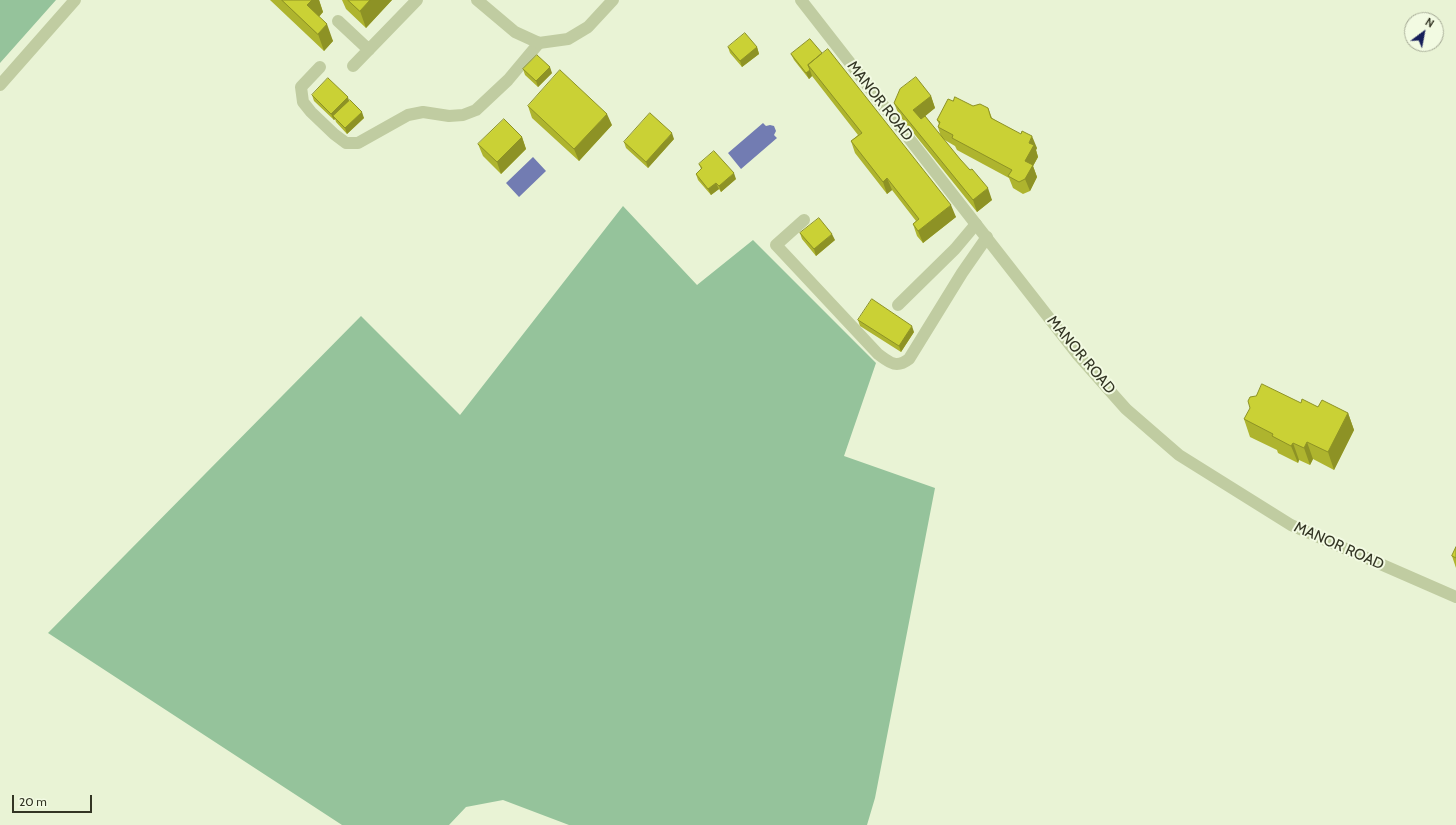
<!DOCTYPE html>
<html>
<head>
<meta charset="utf-8">
<style>
	body { margin:0 }
	#map { position:relative; width:1456px; height:825px; overflow:hidden; background:#e9f3d5; font-family:Cabin,sans-serif }
	canvas { display:block }
	.north { position:absolute; left:1404px; top:12px; width:40px; height:40px; box-sizing:border-box; background:#f2fae2; border:1px solid #a6ab96; border-radius:50%; rotate:32deg; font-size:11px; font-weight:700; line-height:16px; text-align:center; color:#333524 }
	.north::after { content:''; display:block; margin:auto; width:14px; height:18px; background:#171f5a; clip-path:polygon(50% 0,100% 100%,50% 72%,0 100%) }
	.scale { position:absolute; left:12px; top:795px; width:80px; height:18px; box-sizing:border-box; border:2px solid #333524; border-top:0; padding-left:5px; font-size:12px; line-height:14px; white-space:nowrap; color:#333524; -webkit-text-stroke:3px #f2fae2; paint-order:stroke }
</style>
</head>
<body>
<div id="map">
<canvas width="1456" height="825"></canvas>
<div class="north">N</div>
<div class="scale">20 m</div>
</div>
<script>
const g = document.querySelector('canvas').getContext('2d');
g.lineJoin = 'round';
function fillPath(path, color) { g.fillStyle = color; g.fill(path, 'evenodd'); }
function stroke(path, color, width, dash) { g.strokeStyle = color; g.lineWidth = width; g.lineCap = dash ? 'butt' : 'round'; g.setLineDash(dash || []); g.stroke(path); }
function write(font, color, halo, rows, align = 'center') {
  g.font = font + ' Cabin,sans-serif'; g.lineWidth = 4; g.setLineDash([]); g.textBaseline = 'middle'; g.strokeStyle = halo; g.fillStyle = color; for (const [text, x, y, turn = 0] of rows) {
    g.save(); g.translate(x, y); g.rotate((+turn || 0) * Math.PI / 180); g.textAlign = isNaN(turn) ? turn : align; if (halo) g.strokeText(text, 0, 0); g.fillText(text, 0, 0); g.restore();
  }
}
const green = new Path2D(`
	M 0,0 L 56,0 L 0,63 Z
	M 623,206 L 697,285 L 753,240 L 876,363 L 844,456 L 935,488 L 875,798 L 867,825 L 569,825 L 503,800 L 466,807 L 449,825 L 342,825 L 48,633 L 361,316 L 460,415 Z`);
const water = new Path2D(`
	M 763,123 L 766,126 L 770,125 L 774,126 L 776,131 L 774,135 L 777,138 L 741,169 L 728,153 Z
	M 533,157 L 546,171 L 519,197 L 506,183 Z`);
const lane = new Path2D(`
	M 338,21 L 369,50
	M 353,66 L 417,0
	M 320,67 L 301,87 L 303,102 L 311,112 L 334,134 L 346,143 L 358,143 L 408,115 L 423,112 L 449,116 L 463,115 L 476,110 L 508,80 L 539,43
	M 804,220 L 776,245 L 878,354 C 889,362 896,369 909,359 L 962,273 L 987,237
	M 898,305 L 955,249 L 976,224`);
const street = new Path2D(`
	M 477,0 L 515,32 L 539,43 L 568,39 L 588,27 L 613,0
	M 801,0 L 1078,355 L 1126,409 L 1179,455 L 1291,525 L 1456,597
	M 0,85 L 75,0`);
const wall = new Path2D(`
	M 270,0 L 319,0 L 323,12 L 319,17 L 333,41 L 324,51 Z
	M 342,0 L 392,0 L 366,28 L 346,9 Z
	M 810,39 L 956,217 L 923,243 L 917,236 L 913,224 L 916,221 L 892,190 L 887,194 L 855,153 L 851,141 L 858,135 L 812,76 L 809,79 L 794,60 L 791,54 Z
	M 728,47 L 757,47 L 759,54 L 742,67 L 730,53 Z
	M 523,69 L 552,73 L 538,87 L 525,75 Z
	M 312,95 L 349,101 L 364,118 L 347,134 L 336,122 L 335,119 L 334,120 L 314,101 Z
	M 931,96 L 935,108 L 925,116 L 941,137 L 938,127 L 939,124 L 937,120 L 953,101 L 973,106 L 988,108 L 992,118 L 1037,148 L 1036,150 L 1038,157 L 1033,166 L 1037,177 L 1030,191 L 1023,194 L 1013,188 L 1009,178 L 957,150 L 955,146 L 943,139 L 992,200 L 977,212 L 899,115 L 894,103 Z
	M 528,106 L 612,125 L 579,161 L 532,118 Z
	M 522,137 L 526,149 L 501,174 L 483,156 L 478,144 Z
	M 674,139 L 648,168 L 626,148 L 624,142 Z
	M 699,164 L 736,179 L 721,192 L 719,189 L 711,195 L 698,180 L 696,174 L 701,169 Z
	M 800,233 L 835,240 L 816,256 L 802,239 Z
	M 858,320 L 914,332 L 901,352 L 860,326 Z
	M 1301,403 L 1318,407 L 1348,413 L 1354,430 L 1334,470 L 1313,459 L 1310,465 L 1299,460 L 1298,463 L 1278,453 L 1277,450 L 1250,437 L 1244,419 Z
	M 1456,547 L 1456,568 L 1452,556 Z`);
const shadedWall = new Path2D(`
	M 312,0 L 319,0 L 323,12 L 313,23 L 307,5 Z
	M 370,0 L 392,0 L 366,28 L 360,11 Z
	M 327,24 L 333,41 L 324,51 L 318,34 Z
	M 757,47 L 759,54 L 742,67 L 740,61 Z
	M 550,67 L 552,73 L 538,87 L 536,81 Z
	M 810,70 L 812,76 L 809,79 L 806,73 Z
	M 931,96 L 935,108 L 918,122 L 913,110 Z
	M 348,97 L 350,104 L 333,116 L 335,119 L 334,120 L 331,114 Z
	M 362,112 L 364,118 L 347,134 L 345,128 Z
	M 607,114 L 612,125 L 579,161 L 574,149 Z
	M 672,133 L 674,139 L 648,168 L 646,162 Z
	M 1032,136 L 1037,148 L 1036,150 L 1038,157 L 1033,166 L 1037,177 L 1030,191 L 1025,179 L 1025,161 L 1029,143 Z
	M 522,137 L 526,149 L 501,174 L 497,162 Z
	M 734,173 L 736,179 L 721,192 L 719,186 Z
	M 887,178 L 892,190 L 887,194 L 883,182 Z
	M 716,183 L 719,189 L 711,195 L 708,189 Z
	M 988,188 L 992,200 L 977,212 L 973,200 Z
	M 951,205 L 956,217 L 923,243 L 918,231 Z
	M 832,234 L 835,240 L 816,256 L 814,249 Z
	M 912,326 L 914,332 L 901,352 L 899,346 Z
	M 1348,413 L 1354,430 L 1334,470 L 1328,452 Z
	M 1307,442 L 1313,459 L 1310,465 L 1304,448 Z
	M 1293,443 L 1299,460 L 1298,463 L 1291,446 Z`);
const building = new Path2D(`
	M 282,0 L 312,0 L 307,5 L 327,24 L 318,34 Z
	M 348,0 L 370,0 L 360,11 Z
	M 745,33 L 757,47 L 740,61 L 728,47 Z
	M 810,39 L 822,53 L 808,65 L 810,70 L 806,73 L 791,54 Z
	M 828,49 L 951,205 L 918,231 L 913,224 L 919,219 L 887,178 L 883,182 L 851,141 L 862,133 L 808,65 Z
	M 537,55 L 550,67 L 536,81 L 523,69 Z
	M 560,70 L 607,114 L 574,149 L 528,106 Z
	M 916,77 L 931,96 L 913,110 L 921,119 L 925,116 L 960,159 L 970,170 L 972,169 L 988,188 L 973,200 L 894,103 L 900,89 Z
	M 328,78 L 348,97 L 331,114 L 312,95 Z
	M 955,97 L 973,106 L 980,104 L 988,108 L 991,118 L 1021,134 L 1022,131 L 1032,136 L 1029,143 L 1034,145 L 1025,161 L 1033,165 L 1025,179 L 1019,182 L 1008,176 L 1012,170 L 952,138 L 953,135 L 938,127 L 940,122 L 937,120 L 948,99 L 953,101 Z
	M 350,100 L 362,112 L 345,128 L 333,116 Z
	M 650,113 L 672,133 L 646,162 L 624,142 Z
	M 504,119 L 522,137 L 497,162 L 478,144 Z
	M 714,151 L 734,173 L 719,186 L 716,183 L 708,189 L 696,174 L 702,168 L 699,164 Z
	M 819,218 L 832,234 L 814,249 L 800,233 Z
	M 872,299 L 912,326 L 899,346 L 858,320 Z
	M 1262,384 L 1301,403 L 1302,399 L 1318,407 L 1322,400 L 1348,413 L 1328,452 L 1307,442 L 1304,448 L 1293,443 L 1291,446 L 1272,436 L 1273,434 L 1244,419 L 1250,408 L 1248,401 L 1250,397 L 1256,396 Z
	M 1456,547 L 1456,558 L 1452,556 Z`);
const streetNames = [
	["MANOR ROAD",880,101,52],
	["MANOR ROAD",1081,355,50],
	["MANOR ROAD",1339,546,24]
];
fillPath(green, '#95c39b');
fillPath(water, '#727cb2');
stroke(lane, '#c0cca1', 12);
stroke(street, '#c0cca1', 12);
fillPath(wall, '#aeb42e');
fillPath(shadedWall, '#8d9225');
fillPath(building, '#cad135');
stroke(building, '#8d9225', 1);
write('15px', '#333524', '#f2fae2', streetNames);
</script>
</body>
</html>
